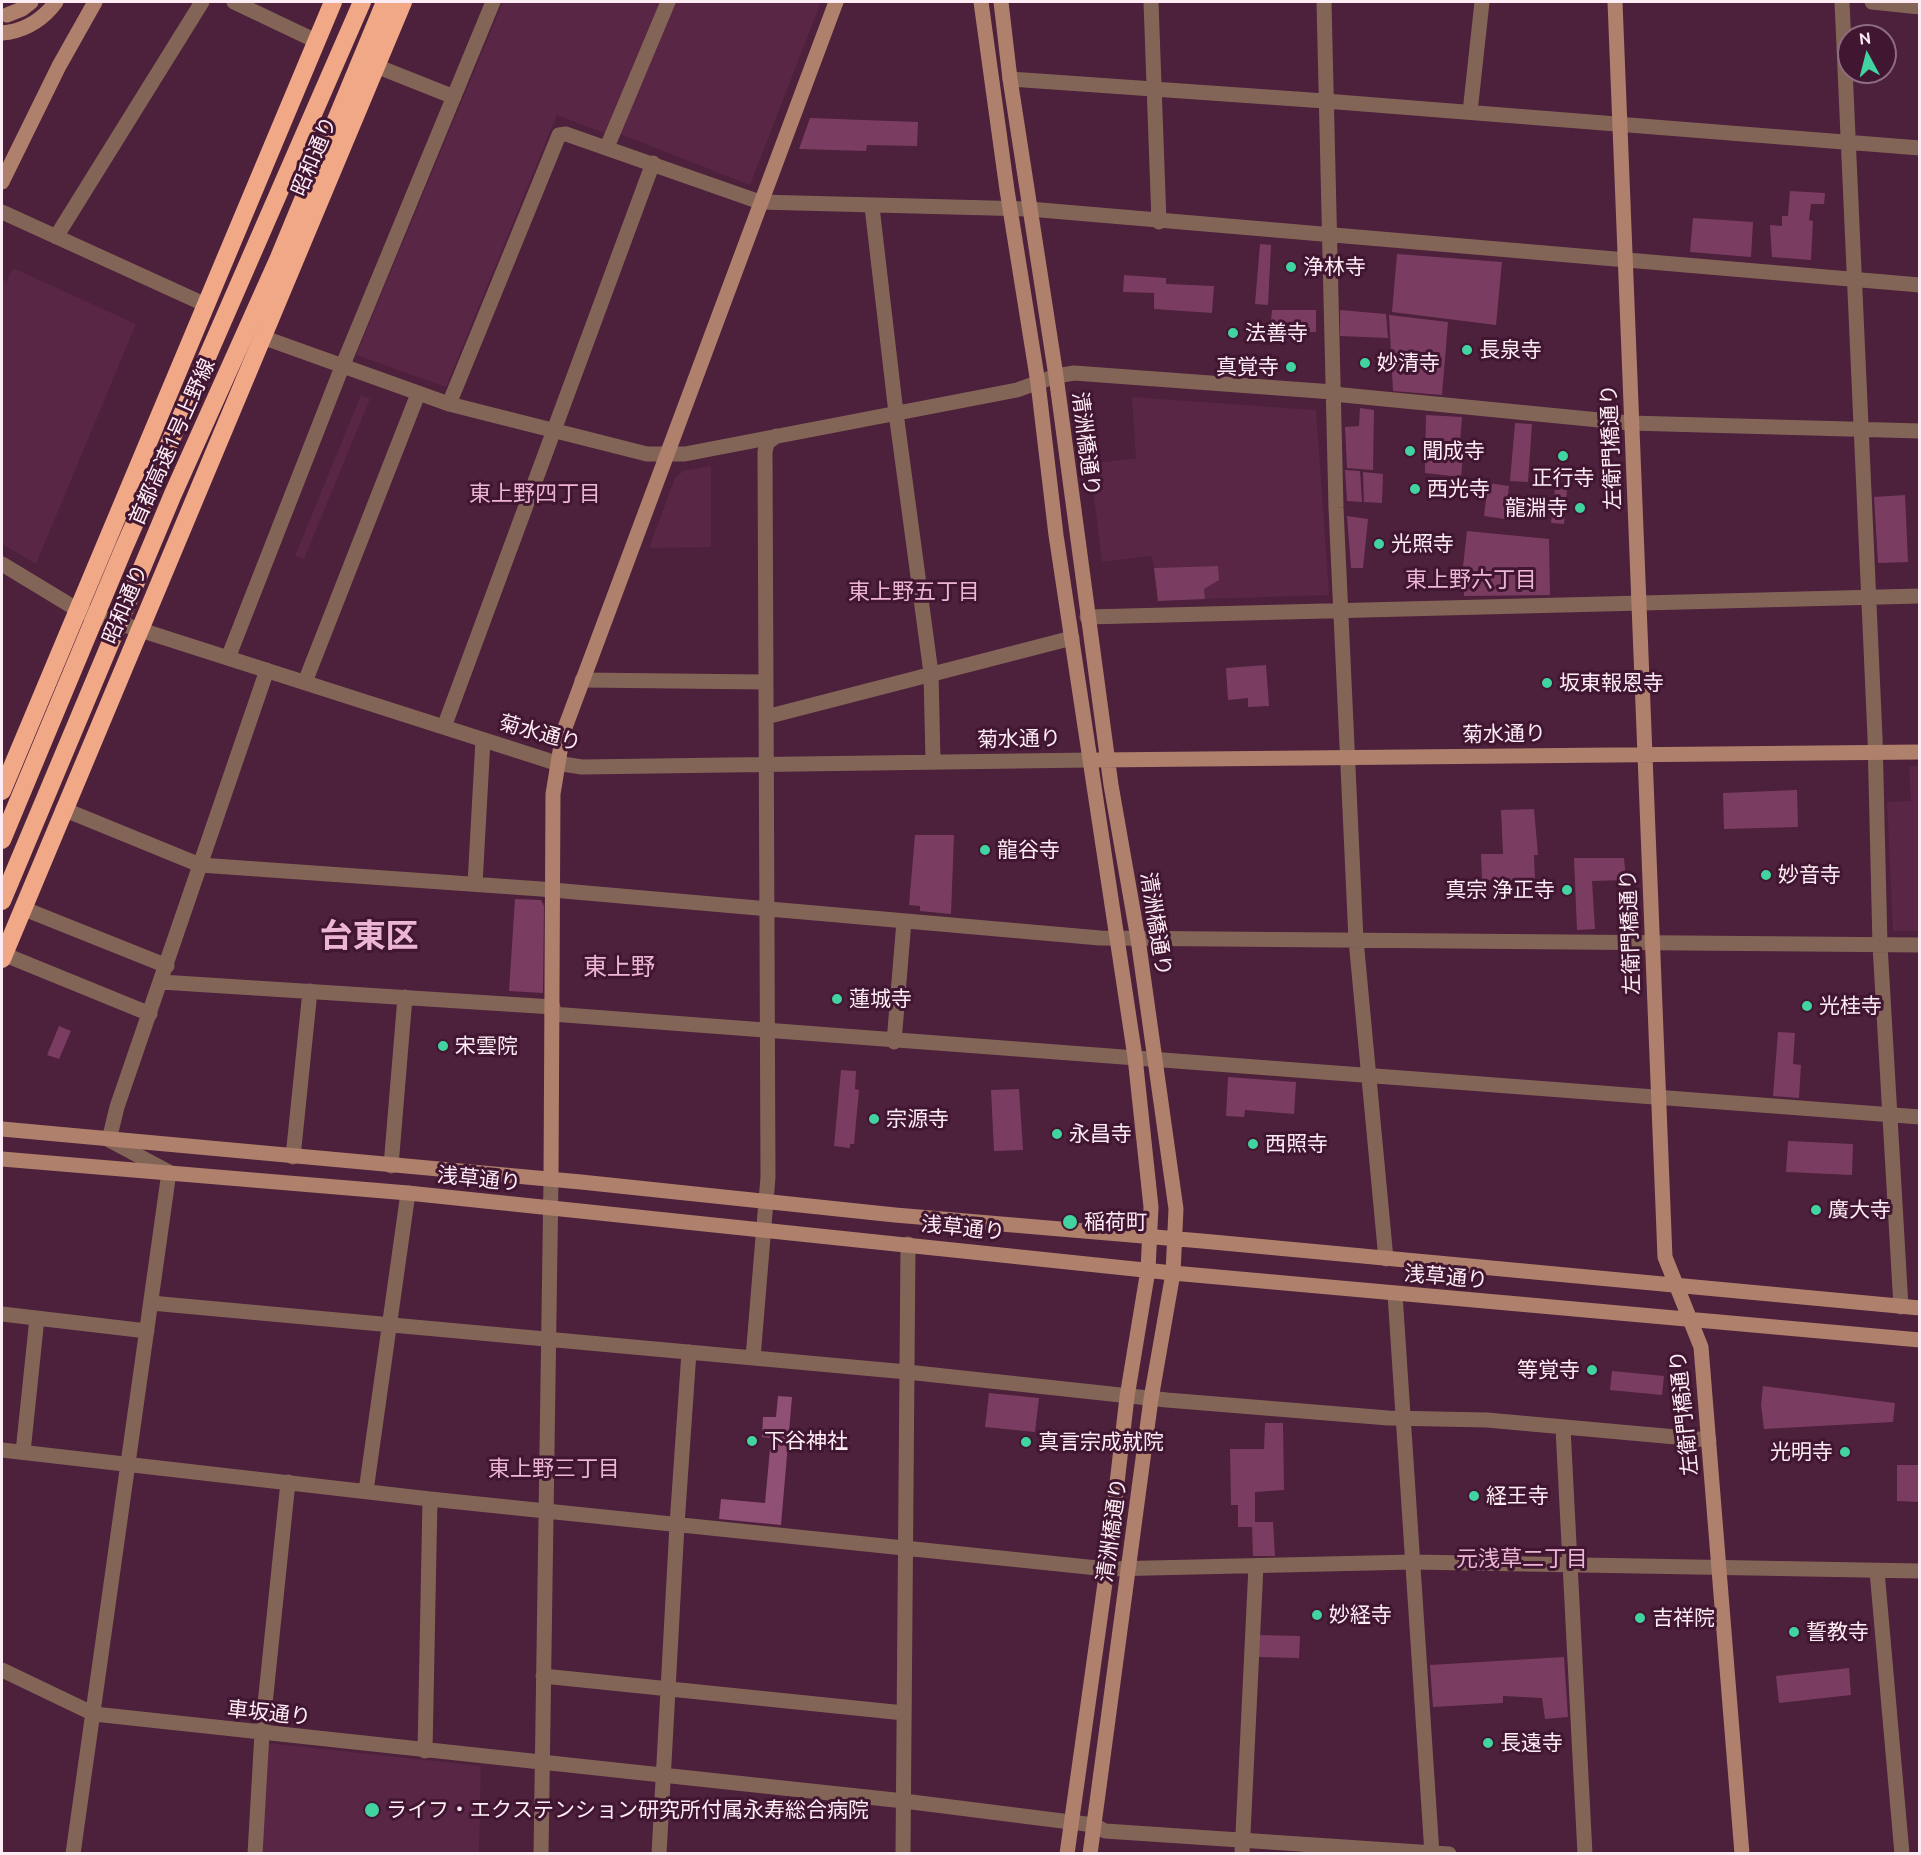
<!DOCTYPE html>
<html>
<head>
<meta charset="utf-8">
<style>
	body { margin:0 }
	#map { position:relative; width:1921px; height:1855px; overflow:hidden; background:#4d203b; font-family:Ubuntu,sans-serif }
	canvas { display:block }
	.frame { position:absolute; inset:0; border:3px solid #feecf5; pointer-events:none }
	.north { position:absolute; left:1837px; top:24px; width:60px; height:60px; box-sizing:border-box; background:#411631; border:2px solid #8d6c7f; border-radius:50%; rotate:353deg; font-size:16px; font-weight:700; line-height:24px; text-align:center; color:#feecf5 }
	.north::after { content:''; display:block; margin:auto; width:21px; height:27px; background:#42d4a0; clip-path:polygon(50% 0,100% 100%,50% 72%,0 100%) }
</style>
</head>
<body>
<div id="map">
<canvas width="1921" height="1855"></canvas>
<div class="frame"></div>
<div class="north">N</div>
</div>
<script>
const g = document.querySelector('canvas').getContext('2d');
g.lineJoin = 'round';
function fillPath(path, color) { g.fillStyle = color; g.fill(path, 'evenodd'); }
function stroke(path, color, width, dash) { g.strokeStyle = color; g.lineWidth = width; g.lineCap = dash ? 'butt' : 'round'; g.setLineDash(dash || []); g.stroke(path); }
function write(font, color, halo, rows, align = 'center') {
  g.font = font + ' Ubuntu,"Noto Sans JP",sans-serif'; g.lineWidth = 6; g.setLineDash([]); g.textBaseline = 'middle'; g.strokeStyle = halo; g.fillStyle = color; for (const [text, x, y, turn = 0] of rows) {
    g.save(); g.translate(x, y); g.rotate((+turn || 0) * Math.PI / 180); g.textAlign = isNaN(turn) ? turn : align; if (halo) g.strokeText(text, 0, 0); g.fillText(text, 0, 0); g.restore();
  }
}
const built = new Path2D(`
	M 503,2 L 660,2 L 604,133 L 557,115 L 446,387 L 356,355 Z
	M 676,2 L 821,2 L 750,185 L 620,134 Z
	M 13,268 L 136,324 L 36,564 L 2,544 L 2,279 L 7,281 Z
	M 361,395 L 370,399 L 304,559 L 295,556 Z
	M 1132,397 L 1316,410 L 1329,595 L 1205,599 L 1204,589 L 1211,583 L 1218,566 L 1154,568 L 1152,556 L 1102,562 L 1090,464 L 1136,458 Z
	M 711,466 L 711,547 L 649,548 L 675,478 L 683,471 Z
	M 1909,766 L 1919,766 L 1919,931 L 1893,931 L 1887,802 L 1911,801 Z
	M 268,1743 L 481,1766 L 479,1853 L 261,1854 Z`);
const green = new Path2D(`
	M 810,118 L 918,122 L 917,146 L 867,145 L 866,151 L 799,149 Z
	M 1790,191 L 1825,193 L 1824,204 L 1811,204 L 1809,220 L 1813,221 L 1811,260 L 1772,257 L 1770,225 L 1782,226 L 1782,216 L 1788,216 Z
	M 1693,218 L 1753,222 L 1751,257 L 1690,252 Z
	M 1260,244 L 1271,245 L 1268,305 L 1255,304 Z
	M 1397,254 L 1502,262 L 1496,325 L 1392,312 Z
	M 1124,275 L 1166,278 L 1166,284 L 1214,286 L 1212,313 L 1154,309 L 1154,293 L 1123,292 Z
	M 1272,310 L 1316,310 L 1316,332 L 1270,332 Z
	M 1340,310 L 1386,314 L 1388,338 L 1340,336 Z
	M 1389,315 L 1448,322 L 1442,395 L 1393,391 Z
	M 1360,408 L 1374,410 L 1373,470 L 1347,468 L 1345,427 L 1359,426 Z
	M 1426,415 L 1462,417 L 1459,454 L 1463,455 L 1461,477 L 1425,473 Z
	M 1515,423 L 1532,424 L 1528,482 L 1510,481 Z
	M 1345,470 L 1360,471 L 1362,502 L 1347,501 Z
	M 1363,472 L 1383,474 L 1382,503 L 1364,502 Z
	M 1488,483 L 1509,486 L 1505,519 L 1484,516 Z
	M 1555,488 L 1567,489 L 1564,524 L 1551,523 Z
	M 1905,495 L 1908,562 L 1878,563 L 1874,497 Z
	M 1347,516 L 1368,519 L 1363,568 L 1351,568 Z
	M 1467,531 L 1549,539 L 1550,595 L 1464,596 L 1463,566 Z
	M 1218,566 L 1219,580 L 1204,589 L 1205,599 L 1158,601 L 1154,568 Z
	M 1266,665 L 1269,706 L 1248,707 L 1248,698 L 1228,700 L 1226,668 Z
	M 1797,790 L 1798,827 L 1724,829 L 1723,793 Z
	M 1534,809 L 1538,855 L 1534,855 L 1535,880 L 1482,880 L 1481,854 L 1503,854 L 1501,810 Z
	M 915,835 L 954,835 L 951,914 L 920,911 L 920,906 L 909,905 Z
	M 1574,858 L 1624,858 L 1626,880 L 1592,881 L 1595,929 L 1577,930 Z
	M 515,899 L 541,900 L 544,906 L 543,993 L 509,991 Z
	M 59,1026 L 71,1031 L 59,1059 L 47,1055 Z
	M 1778,1032 L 1795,1033 L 1793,1064 L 1801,1065 L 1799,1098 L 1773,1096 Z
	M 841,1070 L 856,1071 L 855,1089 L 859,1090 L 854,1144 L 850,1144 L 850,1148 L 834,1146 Z
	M 1228,1077 L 1296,1082 L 1294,1114 L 1245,1110 L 1244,1117 L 1226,1116 Z
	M 1019,1089 L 1023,1150 L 994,1151 L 991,1090 Z
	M 1788,1141 L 1853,1144 L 1852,1175 L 1786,1172 Z
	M 1612,1371 L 1664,1376 L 1662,1395 L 1610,1390 Z
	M 1763,1386 L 1895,1403 L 1893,1422 L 1764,1429 L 1761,1405 Z
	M 989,1393 L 1039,1398 L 1035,1432 L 985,1427 Z
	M 1265,1423 L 1283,1423 L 1284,1490 L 1255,1492 L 1255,1522 L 1273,1522 L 1275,1556 L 1253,1556 L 1252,1527 L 1238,1527 L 1238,1505 L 1231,1505 L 1230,1449 L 1264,1449 Z
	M 1897,1465 L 1919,1465 L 1919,1502 L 1897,1501 Z
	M 1258,1635 L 1300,1636 L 1299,1658 L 1258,1657 Z
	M 1564,1657 L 1568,1717 L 1545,1719 L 1542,1698 L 1503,1696 L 1503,1703 L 1433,1707 L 1430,1665 Z
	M 1849,1668 L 1851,1695 L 1779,1703 L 1776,1676 Z`);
const forest = new Path2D(`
	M 778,1396 L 792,1397 L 781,1525 L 719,1519 L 721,1499 L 765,1503 L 771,1438 L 762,1437 L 763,1417 L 776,1417 Z`);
const street = new Path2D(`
	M 234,2 L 316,41
	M 1151,2 L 1159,222
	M 1324,2 L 1336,508 L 1356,940 L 1386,1259
	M 1842,2 L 1875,737 L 1880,945 L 1901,1307
	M 1872,2 L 1920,7
	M 376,66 L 454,97
	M 1010,79 L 1325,101 L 1920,148
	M 1470,112 L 1482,2
	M 607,147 L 668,2
	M 872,207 L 896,413 L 931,673 L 933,761
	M 2,212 L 204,304
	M 56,237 L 202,2
	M 262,337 L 449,404 L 647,454 L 685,454 L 1017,390 L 1056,376 L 1074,373 L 1333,392
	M 1333,394 L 1630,423 L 1920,431
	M 449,404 L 559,135 L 566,134 L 760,202 L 1029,209 L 1920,285
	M 2,564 L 78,610 L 556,763 L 582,767 L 1090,760
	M 1087,617 L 1920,596
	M 228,658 L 342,367 L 493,2
	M 582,680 L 766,682
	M 305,682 L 418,394
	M 766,717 L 1072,638
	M 444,727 L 653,163
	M 63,809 L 200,865 L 541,889 L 1100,938 L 1920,945
	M 475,884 L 483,740
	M 22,908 L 167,966
	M 3,954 L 150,1014
	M 161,982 L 553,1007
	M 552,1014 L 1920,1117
	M 894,1042 L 904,921
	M 293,1157 L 310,991
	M 391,1166 L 405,997
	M 1395,1294 L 1432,1854
	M 151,1303 L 907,1372 L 1167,1400 L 1388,1418 L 1487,1420 L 1709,1440
	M 2,1314 L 147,1331
	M 753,1358 L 768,1177 L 765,452 L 767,443 L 776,436
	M 1563,1428 L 1585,1854
	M 2,1450 L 430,1499 L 1107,1569 L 1413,1562 L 1920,1571
	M 23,1452 L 37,1318
	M 366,1491 L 408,1193
	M 1877,1571 L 1902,1854
	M 2,1670 L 94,1714 L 904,1801 L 1094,1825 L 1105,1831 L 1449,1854
	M 543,1676 L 904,1713
	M 425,1751 L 430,1499
	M 73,1854 L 169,1172 L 109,1140 L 117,1107 L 267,670
	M 255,1854 L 262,1733 L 288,1482
	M 541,1854 L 551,1179
	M 659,1854 L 677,1525 L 689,1352
	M 903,1854 L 908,1244
	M 1242,1854 L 1256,1566`);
const secondary = new Path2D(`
	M 981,2 L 1007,190 L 1038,383 L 1056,535 L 1135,1057 L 1151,1207 L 1148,1270 L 1127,1397 L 1107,1569 L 1067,1854
	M 1001,2 L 1010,79 L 1056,376 L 1111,785 L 1138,939 L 1176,1209 L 1173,1273 L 1151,1399 L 1090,1854
	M 1615,2 L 1665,1257 L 1701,1347 L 1742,1854
	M 10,32 C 30,28 44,18 56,2
	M 2,182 L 59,66 L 95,2
	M 1098,760 L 1920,752
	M 2,1129 L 581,1182 L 895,1215 L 1202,1241 L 1920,1308
	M 2,1159 L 408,1193 L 1173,1273 L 1920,1340
	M 551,1179 L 553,794 L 563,733 L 836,2`);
const highway = new Path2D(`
	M 2,791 L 333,2
	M 2,959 L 403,2`);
const secondaryBridge = new Path2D(`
	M 7,15 L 22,9 L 31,2
	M 2,33 L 10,32`);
const highwayBridge = new Path2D(`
	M 2,840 L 123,550 L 362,2
	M 2,901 L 173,494 L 278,260 L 385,2`);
const markers = [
	[1291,267,6,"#42d4a0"],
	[1233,333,6,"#42d4a0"],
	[1467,350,6,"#42d4a0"],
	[1365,363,6,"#42d4a0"],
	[1291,367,6,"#42d4a0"],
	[1410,451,6,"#42d4a0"],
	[1563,456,6,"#42d4a0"],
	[1415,489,6,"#42d4a0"],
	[1580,508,6,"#42d4a0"],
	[1379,544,6,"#42d4a0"],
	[1547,683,6,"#42d4a0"],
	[985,850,6,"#42d4a0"],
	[1766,875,6,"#42d4a0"],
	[1567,890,6,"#42d4a0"],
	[837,999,6,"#42d4a0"],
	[1807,1006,6,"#42d4a0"],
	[443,1046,6,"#42d4a0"],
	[874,1119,6,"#42d4a0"],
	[1057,1134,6,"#42d4a0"],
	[1253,1144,6,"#42d4a0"],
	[1816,1210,6,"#42d4a0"],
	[1070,1222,8,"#42d4a0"],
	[1592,1370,6,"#42d4a0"],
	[752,1441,6,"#42d4a0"],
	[1026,1442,6,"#42d4a0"],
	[1845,1452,6,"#42d4a0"],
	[1474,1496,6,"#42d4a0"],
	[1317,1615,6,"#42d4a0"],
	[1640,1618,6,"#42d4a0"],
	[1794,1632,6,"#42d4a0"],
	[1488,1743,6,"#42d4a0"],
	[372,1810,8,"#42d4a0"]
];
const streetNames = [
	["昭和通り",314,156,-67],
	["首都高速1号上野線",172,442,-66],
	["清洲橋通り",1086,444,83],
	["左衛門橋通り",1611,447,-92],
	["昭和通り",125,604,-67],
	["菊水通り",540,733,15],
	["菊水通り",1504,734,-1],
	["菊水通り",1019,739,-1],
	["清洲橋通り",1156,924,81],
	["左衛門橋通り",1630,932,-92],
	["浅草通り",479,1179,6],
	["浅草通り",963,1228,6],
	["浅草通り",1446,1277,5],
	["左衛門橋通り",1684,1413,-96],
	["清洲橋通り",1112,1530,-82],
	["車坂通り",269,1713,6]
];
const poiNames = [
	["浄林寺",1303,267],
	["法善寺",1245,333],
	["長泉寺",1479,350],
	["妙清寺",1377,363],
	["真覚寺",1279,367,"right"],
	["聞成寺",1422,451],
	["正行寺",1563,478,"center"],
	["西光寺",1427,489],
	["龍淵寺",1568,508,"right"],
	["光照寺",1391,544],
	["坂東報恩寺",1559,683],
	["龍谷寺",997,850],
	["妙音寺",1778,875],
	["真宗 浄正寺",1555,890,"right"],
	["蓮城寺",849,999],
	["光桂寺",1819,1006],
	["宋雲院",455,1046],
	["宗源寺",886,1119],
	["永昌寺",1069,1134],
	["西照寺",1265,1144],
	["廣大寺",1828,1210],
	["稲荷町",1084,1222],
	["等覚寺",1580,1370,"right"],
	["下谷神社",764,1441],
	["真言宗成就院",1038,1442],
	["光明寺",1833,1452,"right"],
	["経王寺",1486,1496],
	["妙経寺",1329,1615],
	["吉祥院",1652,1618],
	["誓教寺",1806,1632],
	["長遠寺",1500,1743],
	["ライフ・エクステンション研究所付属永寿総合病院",386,1810]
];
const neighbourhoodNames = [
	["東上野四丁目",535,494],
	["東上野六丁目",1471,580],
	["東上野五丁目",914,592],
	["東上野三丁目",554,1469],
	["元浅草二丁目",1522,1559]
];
const quarterNames = [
	["東上野",619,967]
];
const townNames = [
	["台東区",369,936]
];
fillPath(built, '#592646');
fillPath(green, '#7a3d61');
fillPath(forest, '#905075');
stroke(street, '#836557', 15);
stroke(secondary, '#af806b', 15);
stroke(highway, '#f0a887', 18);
stroke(secondaryBridge, '#af806b', 15);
stroke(highwayBridge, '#f0a887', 18);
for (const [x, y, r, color] of markers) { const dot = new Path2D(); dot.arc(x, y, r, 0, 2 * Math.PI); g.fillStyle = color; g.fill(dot); stroke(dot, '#411631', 2); }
write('21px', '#feecf5', '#411631', streetNames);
write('21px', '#feecf5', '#411631', poiNames, 'left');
write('22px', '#edb5d4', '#411631', neighbourhoodNames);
write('24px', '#edb5d4', '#411631', quarterNames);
write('bold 33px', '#edb5d4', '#411631', townNames);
</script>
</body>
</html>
